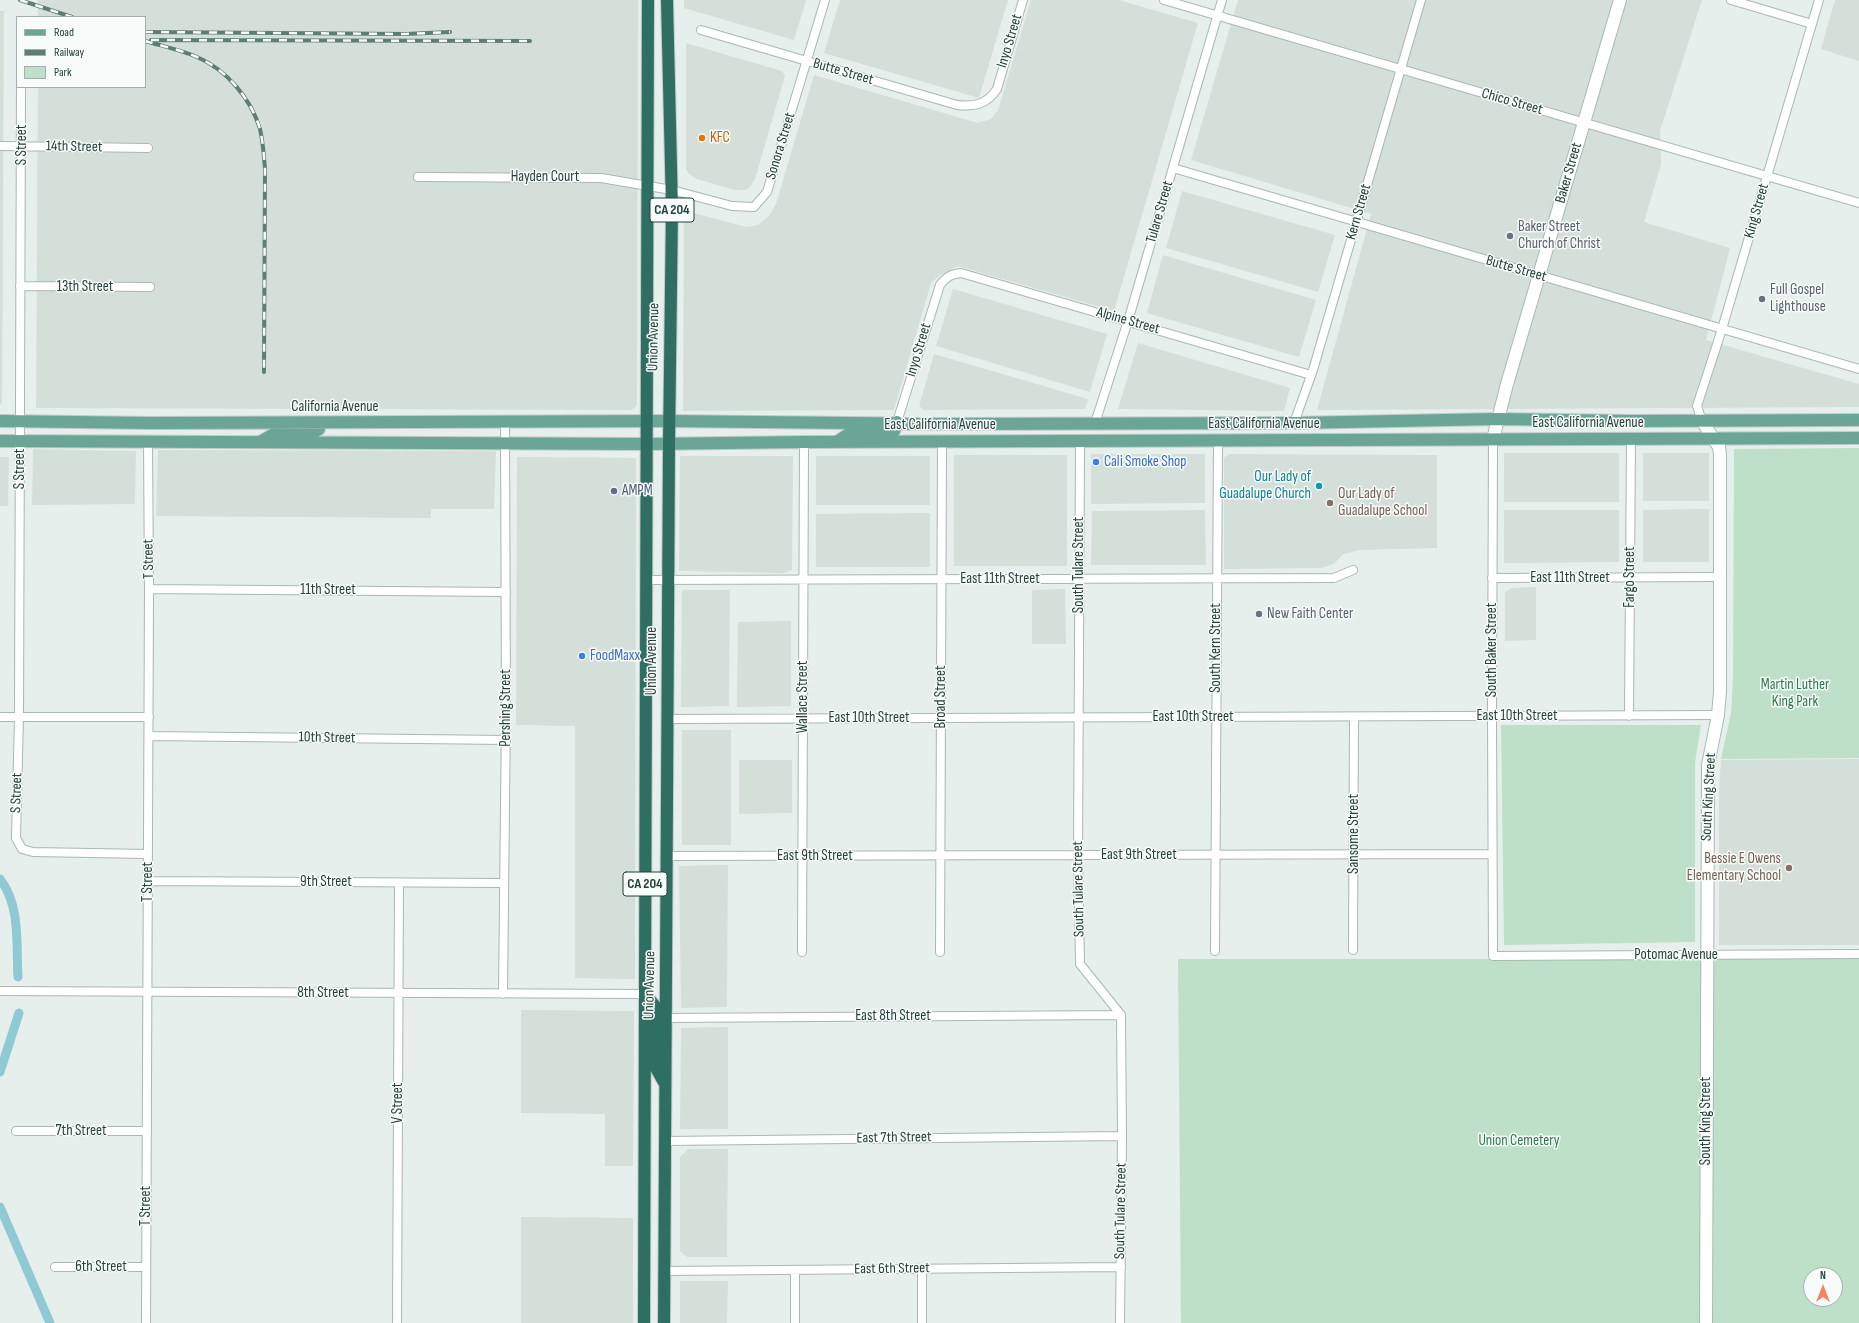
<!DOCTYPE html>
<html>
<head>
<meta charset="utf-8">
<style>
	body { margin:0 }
	#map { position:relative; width:1859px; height:1323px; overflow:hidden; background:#e6efeb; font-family:"Sofia Sans Condensed",sans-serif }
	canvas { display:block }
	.legend { position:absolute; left:16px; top:16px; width:130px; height:72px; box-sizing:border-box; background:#f7fbf9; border:1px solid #a3b1ad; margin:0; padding:5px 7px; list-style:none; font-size:12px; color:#24423a }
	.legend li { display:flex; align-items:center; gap:8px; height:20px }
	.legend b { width:20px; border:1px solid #a3b1ad }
	.north { position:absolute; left:1803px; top:1267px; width:40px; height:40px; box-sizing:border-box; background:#f7fbf9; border:1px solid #a3b1ad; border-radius:50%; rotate:0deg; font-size:11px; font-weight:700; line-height:16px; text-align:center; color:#24423a }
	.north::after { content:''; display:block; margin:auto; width:14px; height:18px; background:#f4845f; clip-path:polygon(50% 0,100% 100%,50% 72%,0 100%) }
</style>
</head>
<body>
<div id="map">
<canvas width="1859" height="1323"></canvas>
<ul class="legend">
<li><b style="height:5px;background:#6aa596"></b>Road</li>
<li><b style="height:5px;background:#5f7d75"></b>Railway</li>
<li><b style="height:11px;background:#bfe0c8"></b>Park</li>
</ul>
<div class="north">N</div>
</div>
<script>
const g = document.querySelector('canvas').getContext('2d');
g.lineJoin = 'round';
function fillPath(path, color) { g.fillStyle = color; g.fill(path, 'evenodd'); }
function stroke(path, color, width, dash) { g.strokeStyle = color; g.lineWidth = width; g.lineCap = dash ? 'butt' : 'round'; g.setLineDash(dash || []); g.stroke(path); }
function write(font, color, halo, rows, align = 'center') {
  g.font = font + ' "Sofia Sans Condensed",sans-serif'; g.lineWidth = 3; g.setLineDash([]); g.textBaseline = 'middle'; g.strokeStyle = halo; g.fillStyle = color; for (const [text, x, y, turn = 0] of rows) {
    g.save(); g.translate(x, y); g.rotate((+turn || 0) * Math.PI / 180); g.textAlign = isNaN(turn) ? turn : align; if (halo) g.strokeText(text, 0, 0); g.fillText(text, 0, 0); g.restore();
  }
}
const built = new Path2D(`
	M 38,0 L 638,0 L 637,404 L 635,408 L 631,410 L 36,408 L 38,87 L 145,87 L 145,17 L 38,17 Z
	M 684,0 L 806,0 L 794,40 L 684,8 Z
	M 840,0 L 1008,0 L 979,98 L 824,53 Z
	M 1031,0 L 1119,0 L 1198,23 L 1114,311 L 958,266 L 940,275 L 931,283 L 894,410 L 683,411 L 684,218 L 688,214 L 694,213 L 746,227 L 758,225 L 769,216 L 776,204 L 814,75 L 978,123 L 991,119 L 998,110 Z
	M 1238,0 L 1702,0 L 1660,131 L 1661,164 L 1644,222 L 1730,248 L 1706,340 L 1859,384 L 1859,407 L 1317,410 L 1371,214 L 1191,160 Z
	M 1835,0 L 1859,0 L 1859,61 L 1821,49 Z
	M 0,11 L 4,11 L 2,403 L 0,405 Z
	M 686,43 L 782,71 L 785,76 L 755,179 L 750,187 L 745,190 L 735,190 L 697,179 L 689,174 L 686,169 Z
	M 1182,191 L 1335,235 L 1318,292 L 1166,248 Z
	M 1163,255 L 1316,300 L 1299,357 L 1147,313 Z
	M 953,289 L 1107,334 L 1090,392 L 936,346 Z
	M 1138,343 L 1290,388 L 1284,411 L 1118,409 Z
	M 934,354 L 1088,399 L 1085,409 L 923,410 L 919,406 Z
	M 33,449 L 136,451 L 135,504 L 32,505 Z
	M 158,450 L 496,451 L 494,509 L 431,509 L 431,518 L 156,516 Z
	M 1504,453 L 1619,453 L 1619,502 L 1504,502 Z
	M 1643,453 L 1709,453 L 1709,501 L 1643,501 Z
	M 1091,454 L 1205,454 L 1205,503 L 1091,504 Z
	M 1229,454 L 1437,455 L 1437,548 L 1360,550 L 1343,554 L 1334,564 L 1322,568 L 1224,569 L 1224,458 Z
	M 954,455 L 1067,455 L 1067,566 L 954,566 Z
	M 680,456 L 793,456 L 792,570 L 784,573 L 679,571 Z
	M 816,456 L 930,456 L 930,505 L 816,505 Z
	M 0,457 L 9,457 L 8,506 L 0,506 Z
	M 517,457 L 636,458 L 635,979 L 575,978 L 575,726 L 516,725 Z
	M 1709,509 L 1709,562 L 1643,562 L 1643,510 Z
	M 1205,510 L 1206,565 L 1091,565 L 1092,511 Z
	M 1504,510 L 1619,510 L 1619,562 L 1504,563 Z
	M 930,513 L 930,567 L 816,567 L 816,514 Z
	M 1536,587 L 1536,640 L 1505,641 L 1505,592 L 1512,588 Z
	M 1065,589 L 1066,644 L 1032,644 L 1032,590 Z
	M 682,590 L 730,590 L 729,706 L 681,707 Z
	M 791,621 L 791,706 L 737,707 L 738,622 Z
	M 682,730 L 731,730 L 731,845 L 682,845 Z
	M 1859,759 L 1859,945 L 1719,945 L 1719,791 L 1721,760 Z
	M 739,760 L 792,760 L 792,813 L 739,814 Z
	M 728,865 L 727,1007 L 681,1008 L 679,866 Z
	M 521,1010 L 634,1011 L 633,1166 L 605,1166 L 605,1114 L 521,1113 Z
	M 728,1027 L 728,1129 L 680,1129 L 681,1028 Z
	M 688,1149 L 728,1149 L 727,1257 L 687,1257 L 680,1251 L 680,1157 Z
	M 521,1217 L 633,1218 L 633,1323 L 521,1323 Z
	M 680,1281 L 728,1281 L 727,1323 L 680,1323 Z`);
const green = new Path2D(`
	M 1859,448 L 1859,758 L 1721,759 L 1731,713 L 1733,680 L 1734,449 Z
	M 1501,725 L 1701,725 L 1695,763 L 1695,942 L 1504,945 Z
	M 1178,959 L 1859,959 L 1859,1323 L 1181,1323 ZM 1811,1275 L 1835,1275 L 1835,1299 L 1811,1299 Z`);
const canal = new Path2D(`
	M 0,879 C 21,906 16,945 18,977
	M 0,1072 L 19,1013
	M 0,1207 L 50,1323`);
const street = new Path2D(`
	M 1164,0 L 1859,203
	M 1731,0 L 1812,24
	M 701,30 L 957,105 C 975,107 987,104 997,89 L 1023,0
	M 21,87 L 19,717 L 16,838 L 22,849 L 33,852 L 148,854
	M 0,146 L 148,148
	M 1173,168 L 1859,369
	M 418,177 L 601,178 L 672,190 L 732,206 L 754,207 L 767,192 L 825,0
	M 20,286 L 150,287
	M 1702,421 L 1697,406 L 1722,329 L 1819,0
	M 897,422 L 940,285 C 946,277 951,274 961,273 L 1311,375
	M 1095,423 L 1128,321 L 1222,0
	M 1294,423 L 1313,370 L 1421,0
	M 1493,439 L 1492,716 L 1493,956 L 1859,954
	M 1080,441 L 1078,855 L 1080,964 L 1121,1015 L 1122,1136 L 1120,1323
	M 1492,578 L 1720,577
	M 646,580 L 1334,578 L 1353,570
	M 149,589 L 506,592
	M 1629,716 L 1631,439
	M 0,717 L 149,717
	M 667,719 L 1718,715
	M 149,736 L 506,740
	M 667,856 L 1492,854
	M 148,881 L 503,883
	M 1353,950 L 1354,717
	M 1215,951 L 1218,440
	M 802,952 L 804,442
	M 940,952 L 942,441
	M 0,991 L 645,994
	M 503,994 L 506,712 L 505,422
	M 665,1018 L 1121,1015
	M 16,1131 L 147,1131
	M 665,1141 L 1122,1136
	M 55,1267 L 146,1267
	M 664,1271 L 1121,1267
	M 146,1323 L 149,589 L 148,442
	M 397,1323 L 399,883
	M 795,1323 L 795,1270
	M 922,1323 L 922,1269`);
const secondary = new Path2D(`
	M 1702,421 L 1719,447 L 1720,455 L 1720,692 L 1718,715 L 1708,765 L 1706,1323
	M 1493,439 L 1507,384 L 1620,0`);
const primary = new Path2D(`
	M 0,421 L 150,423 L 669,421 L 941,424 L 1294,423 L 1497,419 L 1629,421 L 1859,420
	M 0,441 L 647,444 L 804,442 L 1859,438
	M 260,442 L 274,434 L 316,431 L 319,429 L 319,423
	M 837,442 L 850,433 L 886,433 L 894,431 L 897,422`);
const highway = new Path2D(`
	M 645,994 L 655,1006 L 656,1068 L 665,1084
	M 644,1323 L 648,0
	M 664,1323 L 669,444 L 672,208 L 667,0`);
const rail = new Path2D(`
	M 20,0 L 72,17
	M 145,32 L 406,34 L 450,32
	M 151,40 L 530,41
	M 145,41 C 162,46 181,50 197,57 C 227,70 251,99 260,129 C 263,142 264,156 265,169 L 264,372`);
const markers = [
	[702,138,4,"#e8710a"],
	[1510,236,4,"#6b7280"],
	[1762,299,4,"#6b7280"],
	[1096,462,4,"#3f7fe0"],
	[1319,486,4,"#0f9aa8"],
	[614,491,4,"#5c6f8a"],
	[1330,503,4,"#8d6e63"],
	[1259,614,4,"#6b7280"],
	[582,656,4,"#3f7fe0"],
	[1789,868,4,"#8d6e63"]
];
const shields = [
	[672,210,44],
	[645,884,44]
];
const shieldNames = [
	["CA 204",672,210],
	["CA 204",645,884]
];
const streetNames = [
	["Inyo Street",1010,41,-73],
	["Butte Street",843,72,16],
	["Chico Street",1512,102,16],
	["S Street",22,145,-90],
	["Sonora Street",781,146,-73],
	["14th Street",74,147,1],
	["Baker Street",1569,173,-74],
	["Hayden Court",545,177],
	["King Street",1757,211,-74],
	["Tulare Street",1160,212,-74],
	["Kern Street",1359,212,-74],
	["Butte Street",1516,269,16],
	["13th Street",85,287],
	["Alpine Street",1128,321,16],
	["Union Avenue",654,337,-89],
	["Inyo Street",919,350,-73],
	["California Avenue",335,407],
	["East California Avenue",1588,423],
	["East California Avenue",1264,424],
	["East California Avenue",940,425],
	["S Street",20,469,-90],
	["T Street",149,559,-91],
	["South Tulare Street",1079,565,-90],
	["Fargo Street",1630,577,-90],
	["East 11th Street",1570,578],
	["East 11th Street",1000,579],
	["11th Street",328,590],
	["South Kern Street",1216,648,-90],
	["South Baker Street",1492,650,-90],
	["Union Avenue",652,661,-90],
	["Wallace Street",803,697,-90],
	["Broad Street",941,697,-90],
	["Pershing Street",506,708,-90],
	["East 10th Street",1517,716],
	["East 10th Street",1193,717],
	["East 10th Street",869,718],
	["10th Street",327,738,1],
	["S Street",17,793,-88],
	["South King Street",1709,797,-87],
	["Sansome Street",1354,834,-90],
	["East 9th Street",1139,855],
	["East 9th Street",815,856],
	["T Street",148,882,-90],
	["9th Street",326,882],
	["South Tulare Street",1079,889,-91],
	["Potomac Avenue",1676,955],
	["Union Avenue",650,985,-89],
	["8th Street",323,993],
	["East 8th Street",893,1016],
	["V Street",398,1103,-90],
	["South King Street",1706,1121,-90],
	["7th Street",81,1131],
	["East 7th Street",894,1138,-1],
	["T Street",146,1206,-90],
	["South Tulare Street",1121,1211,-89],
	["6th Street",101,1267],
	["East 6th Street",892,1269,-1]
];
const foodNames = [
	["KFC",710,138]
];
const worshipNames = [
	["Baker Street",1518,227],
	["Church of Christ",1518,244],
	["Full Gospel",1770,290],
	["Lighthouse",1770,307],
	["New Faith Center",1267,614]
];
const shopNames = [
	["Cali Smoke Shop",1104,462],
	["FoodMaxx",590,656]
];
const cultureNames = [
	["Our Lady of",1311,477],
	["Guadalupe Church",1311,494]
];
const serviceNames = [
	["AMPM",622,491]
];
const educationNames = [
	["Our Lady of",1338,494],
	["Guadalupe School",1338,511],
	["Bessie E Owens",1781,859,"right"],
	["Elementary School",1781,876,"right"]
];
const parkNames = [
	["Martin Luther",1795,685],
	["King Park",1795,702],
	["Union Cemetery",1519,1141]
];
fillPath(built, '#d4dfda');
fillPath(green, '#bfe0c8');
stroke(canal, '#8ec9d4', 9);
stroke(street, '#a8b8b2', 10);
stroke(secondary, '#a4bbb3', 14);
stroke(primary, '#c2cac8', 14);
stroke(highway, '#c2cac8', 14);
stroke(street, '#fff', 8);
stroke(secondary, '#fff', 12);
stroke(primary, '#6aa596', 12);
stroke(highway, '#2f6f62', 12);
stroke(rail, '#5f7d75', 4);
stroke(rail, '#f7fbf9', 2.5, [8]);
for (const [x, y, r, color] of markers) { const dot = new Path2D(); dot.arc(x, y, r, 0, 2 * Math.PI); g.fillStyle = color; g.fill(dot); stroke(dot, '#f7fbf9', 1.5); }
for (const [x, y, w] of shields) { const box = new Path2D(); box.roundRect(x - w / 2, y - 12, w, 24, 3); g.fillStyle = '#f7fbf9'; g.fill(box); stroke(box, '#24423a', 1); }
write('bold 14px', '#24423a', null, shieldNames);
write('15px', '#24423a', '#f7fbf9', streetNames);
write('15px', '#c56008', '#f7fbf9', foodNames, 'left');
write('15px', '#5b616d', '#f7fbf9', worshipNames, 'left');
write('15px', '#366cbe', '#f7fbf9', shopNames, 'left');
write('15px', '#0d838f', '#f7fbf9', cultureNames, 'right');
write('15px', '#4e5e75', '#f7fbf9', serviceNames, 'left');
write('15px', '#785e54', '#f7fbf9', educationNames, 'left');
write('15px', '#2d7a4b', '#f7fbf9', parkNames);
</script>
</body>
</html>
